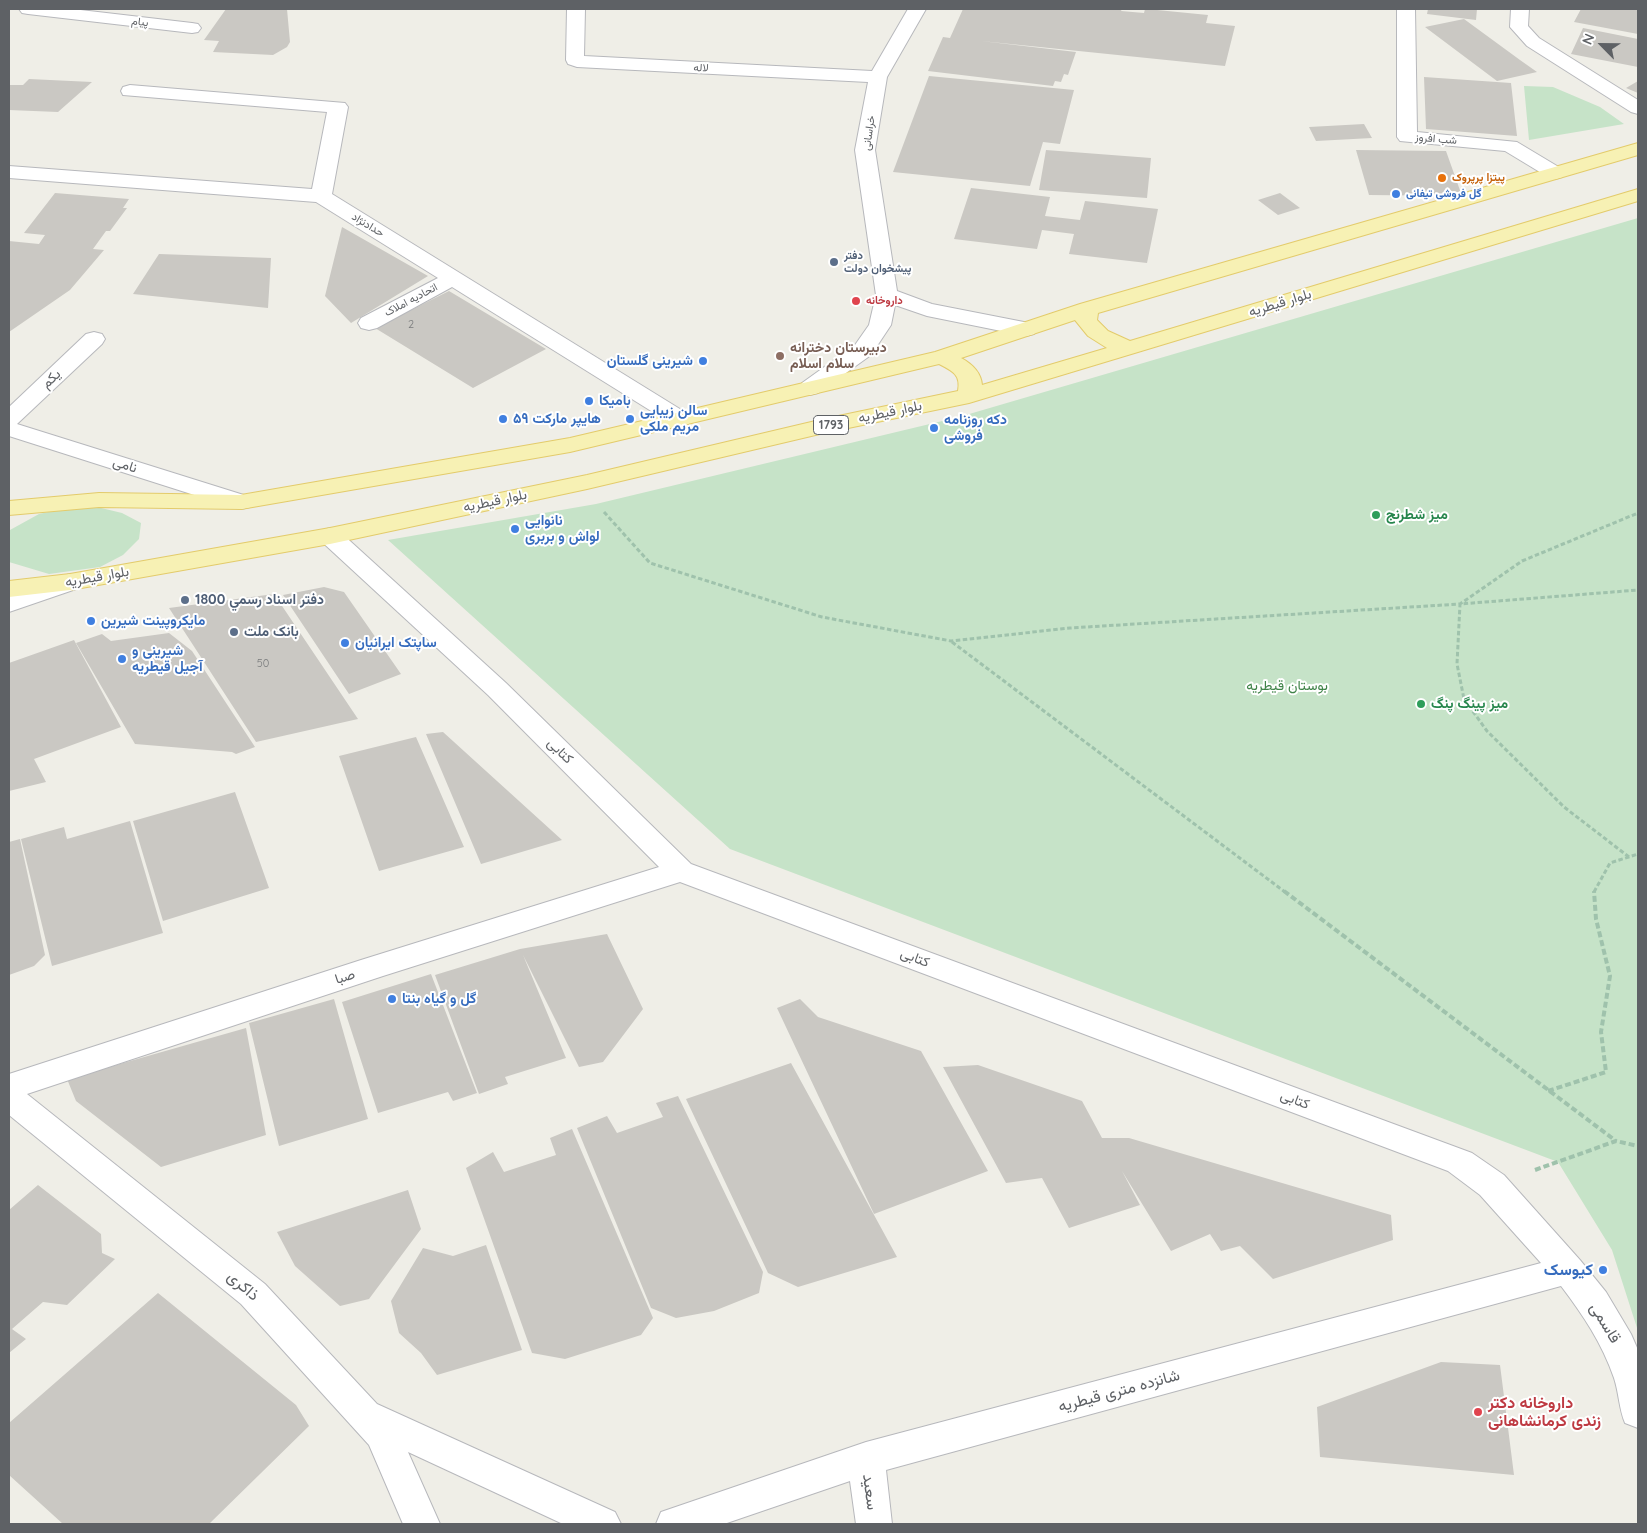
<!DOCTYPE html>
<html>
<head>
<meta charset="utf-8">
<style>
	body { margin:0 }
	#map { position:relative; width:1647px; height:1533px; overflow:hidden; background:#efeee7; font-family:Quicksand,sans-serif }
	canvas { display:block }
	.frame { position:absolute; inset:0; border:10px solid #5e6165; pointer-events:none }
	.north { position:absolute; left:1577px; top:20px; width:50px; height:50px; -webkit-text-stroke:4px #fff; paint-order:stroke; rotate:293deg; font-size:14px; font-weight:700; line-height:20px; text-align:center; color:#5e6165 }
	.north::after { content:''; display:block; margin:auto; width:18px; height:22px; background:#5e6165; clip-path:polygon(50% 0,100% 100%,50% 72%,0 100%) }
</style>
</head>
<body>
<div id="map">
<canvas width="1647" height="1533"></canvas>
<div class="frame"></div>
<div class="north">N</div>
</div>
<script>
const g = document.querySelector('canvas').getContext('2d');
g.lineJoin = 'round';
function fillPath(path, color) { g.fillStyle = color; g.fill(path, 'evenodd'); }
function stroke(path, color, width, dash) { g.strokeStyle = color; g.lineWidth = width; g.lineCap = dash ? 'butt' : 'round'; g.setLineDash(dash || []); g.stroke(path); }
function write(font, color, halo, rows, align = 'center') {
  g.font = font + ' Quicksand,Vazirmatn,sans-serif'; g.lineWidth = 4; g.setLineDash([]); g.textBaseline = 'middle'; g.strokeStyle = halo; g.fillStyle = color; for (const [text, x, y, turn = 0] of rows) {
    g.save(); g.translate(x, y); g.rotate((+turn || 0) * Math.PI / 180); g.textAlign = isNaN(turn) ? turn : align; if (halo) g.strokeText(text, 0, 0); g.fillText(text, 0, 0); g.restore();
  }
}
const green = new Path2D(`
	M 1524,86 L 1553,87 L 1600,107 L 1624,124 L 1529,140 Z
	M 1638,218 L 1638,1331 L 1612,1250 L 1558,1162 L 730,849 L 388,540 L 596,504 L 959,417 Z
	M 97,507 L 122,513 L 141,523 L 139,539 L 123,555 L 100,567 L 49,574 L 9,562 L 10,530 L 39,514 L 62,509 Z`);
const building = new Path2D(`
	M 226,9 L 287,9 L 290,42 L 287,47 L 273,55 L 213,52 L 219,41 L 204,40 Z
	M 963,9 L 1122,9 L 1121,11 L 1144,13 L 1145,9 L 1147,9 L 1208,15 L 1206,23 L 1235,26 L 1225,66 L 981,41 L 1076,52 L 1068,75 L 1064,74 L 1061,82 L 1055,81 L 1053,86 L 928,71 L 943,37 L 950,38 Z
	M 1428,9 L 1477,9 L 1476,20 L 1427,14 Z
	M 1581,9 L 1638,9 L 1638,34 L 1574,22 Z
	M 1464,19 L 1520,60 L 1537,72 L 1497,81 L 1425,27 Z
	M 1583,28 L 1638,39 L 1638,67 L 1571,54 Z
	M 929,76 L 1074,90 L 1060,144 L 1043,142 L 1030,186 L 893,172 Z
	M 1424,77 L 1511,83 L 1517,136 L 1426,129 Z
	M 29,79 L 92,82 L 58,112 L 9,110 L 9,85 L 23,85 Z
	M 1638,81 L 1638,93 L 1626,88 Z
	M 1364,124 L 1372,138 L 1316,141 L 1309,127 Z
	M 1046,150 L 1151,158 L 1147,198 L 1039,190 Z
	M 1356,150 L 1446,151 L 1462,196 L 1369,195 Z
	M 971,188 L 1050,197 L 1045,216 L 1080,220 L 1085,201 L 1158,209 L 1147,263 L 1069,254 L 1074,234 L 1042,230 L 1037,249 L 954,239 Z
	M 55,193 L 129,199 L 123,208 L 127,208 L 110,231 L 106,231 L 93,249 L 104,250 L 70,290 L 9,332 L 9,241 L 39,244 L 45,235 L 24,233 Z
	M 1280,193 L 1300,208 L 1278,215 L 1258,200 Z
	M 342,227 L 428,276 L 351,323 L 325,296 Z
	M 159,254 L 271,258 L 268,308 L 133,294 Z
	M 449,291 L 546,349 L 473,388 L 375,328 Z
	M 324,587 L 344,592 L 401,674 L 349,694 L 283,595 Z
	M 274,594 L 358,719 L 256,742 L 169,608 Z
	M 169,633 L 192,651 L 255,747 L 236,754 L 232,752 L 135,744 L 76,643 L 102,634 L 111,641 Z
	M 74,640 L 121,727 L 34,759 L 46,782 L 9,791 L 9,663 Z
	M 443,732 L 562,840 L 481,864 L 426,734 Z
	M 416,737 L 464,847 L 379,871 L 339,756 Z
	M 235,792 L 269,888 L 163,921 L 133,821 Z
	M 130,821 L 163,933 L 52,966 L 21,839 L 64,827 L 67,839 Z
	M 20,839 L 45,955 L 34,966 L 9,975 L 9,842 Z
	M 607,934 L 643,1009 L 603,1062 L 579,1067 L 523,955 L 566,1058 L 505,1077 L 508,1084 L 479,1094 L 435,975 L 520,949 Z
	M 431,974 L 477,1093 L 453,1101 L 448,1092 L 378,1113 L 342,1002 Z
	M 334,999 L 368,1119 L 279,1146 L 249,1023 Z
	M 800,999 L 818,1017 L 921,1051 L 988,1171 L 874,1214 L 777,1008 Z
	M 246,1028 L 266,1135 L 161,1167 L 76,1101 L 67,1079 Z
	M 791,1063 L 897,1257 L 798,1287 L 768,1273 L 686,1099 Z
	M 978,1065 L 1082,1101 L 1102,1138 L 1129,1138 L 1391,1215 L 1393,1240 L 1273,1279 L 1240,1246 L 1221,1251 L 1210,1234 L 1171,1251 L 1122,1171 L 1140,1205 L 1069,1228 L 1042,1178 L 1006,1183 L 943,1067 Z
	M 678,1096 L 763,1272 L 759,1293 L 714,1311 L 676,1318 L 651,1308 L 577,1128 L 607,1116 L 617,1133 L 663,1117 L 656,1103 Z
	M 572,1129 L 653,1318 L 641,1335 L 565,1359 L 532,1353 L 466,1168 L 493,1152 L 504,1172 L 556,1155 L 550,1138 Z
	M 38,1185 L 101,1234 L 102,1253 L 115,1259 L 67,1305 L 43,1302 L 12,1329 L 26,1339 L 9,1353 L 9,1210 Z
	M 408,1190 L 421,1229 L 369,1299 L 340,1306 L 295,1266 L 277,1232 Z
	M 486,1245 L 522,1350 L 437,1375 L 421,1353 L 399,1333 L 391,1301 L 423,1248 L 453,1256 Z
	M 158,1293 L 296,1405 L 309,1426 L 209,1524 L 63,1524 L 9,1475 L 9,1423 Z
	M 1441,1362 L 1500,1365 L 1514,1475 L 1320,1457 L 1317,1407 Z`);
const pathFar1 = new Path2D(`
	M 604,512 L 650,563 L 822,617 L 951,641 L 1070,628 L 1460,604 L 1522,561 L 1638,513
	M 952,642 L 1285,892
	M 1629,857 L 1564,807 L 1487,731 L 1464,699 L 1457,664 L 1460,604 L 1638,590
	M 1594,892 L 1610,863 L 1638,854`);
const path = new Path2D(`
	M 1284,891 L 1616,1141
	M 1548,1091 L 1606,1072 L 1601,1032 L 1610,976 L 1596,919 L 1594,891
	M 1535,1170 L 1616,1141 L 1638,1146`);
const street = new Path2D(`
	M 19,9 L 72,9 L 192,23 L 198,24 L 201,28 L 198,32 L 192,33 L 28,14 L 22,13 Z
	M 567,9 L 585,9 L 584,56 L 872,71 L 908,9 L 926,9 L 887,77 L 875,150 L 897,291 L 932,304 L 1034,324 L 1037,329 L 1034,334 L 1026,336 L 927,316 L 895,305 L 891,325 L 871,355 L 818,393 L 810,395 L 802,393 L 799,388 L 802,383 L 855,345 L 869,325 L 876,295 L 855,150 L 868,82 L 577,67 L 568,64 L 566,60 Z
	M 1397,9 L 1415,9 L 1417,132 L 1517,142 L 1562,169 L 1565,173 L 1562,177 L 1555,179 L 1548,177 L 1505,151 L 1400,141 L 1397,137 Z
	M 1511,9 L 1529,9 L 1528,26 L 1539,38 L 1638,100 L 1638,114 L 1631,112 L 1527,46 L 1510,27 Z
	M 130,85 L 345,103 L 348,107 L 332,194 L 688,414 L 692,419 L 688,424 L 680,426 L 672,424 L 452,287 L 377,328 L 369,330 L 361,328 L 358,323 L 361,318 L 438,278 L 316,202 L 9,178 L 9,166 L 312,189 L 327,112 L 123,95 L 121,91 L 123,87 Z
	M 94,332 L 102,334 L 105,339 L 102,344 L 17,424 L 250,497 L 253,502 L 250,507 L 241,509 L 232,507 L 9,436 L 9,407 L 86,334 Z
	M 330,528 L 339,531 L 506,683 L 691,864 L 1472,1153 L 1504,1175 L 1580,1260 L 1606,1292 L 1631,1334 L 1638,1350 L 1638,1428 L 1625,1423 C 1619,1409 1619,1393 1614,1378 C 1602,1343 1583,1315 1561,1286 L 886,1470 L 892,1524 L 856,1524 L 850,1481 L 724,1524 L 656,1524 L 661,1512 L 866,1442 L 1541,1263 L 1480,1195 L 1448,1171 L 680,882 L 383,976 L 27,1094 L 265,1284 L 377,1404 L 615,1512 L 621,1524 L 563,1524 L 408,1452 L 440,1524 L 403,1524 L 369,1445 L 241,1304 L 9,1115 L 9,1074 L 361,960 L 659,867 L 488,695 L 321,541 L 318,536 L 321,531 Z
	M 70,574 L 79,576 L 83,582 L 79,588 L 9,612 L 9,595 Z`);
const primary = new Path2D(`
	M 1638,143 L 1638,155 L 1098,313 L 1097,320 L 1108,331 L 1130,341 L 1638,189 L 1638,201 L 969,403 L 824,433 L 587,489 L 330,544 L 70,590 L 9,597 L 9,581 L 70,574 L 330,528 L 587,475 L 824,419 L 958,391 C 961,375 953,371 939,364 L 570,452 L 241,509 L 99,507 L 9,515 L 9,501 L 99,493 L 241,495 L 570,438 L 935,352 L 1080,304 ZM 1075,320 L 1088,336 L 1107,348 L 982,385 C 981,372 972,364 961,358 Z`);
const markers = [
	[1442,178,5,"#e8710a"],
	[1396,194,5,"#3f7fe0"],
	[834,262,5,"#5c6f8a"],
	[856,301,5,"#e0444e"],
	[780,356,5,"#8d6e63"],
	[703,361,5,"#3f7fe0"],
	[589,401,5,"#3f7fe0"],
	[503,419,5,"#3f7fe0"],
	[630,419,5,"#3f7fe0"],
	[934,428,5,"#3f7fe0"],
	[1376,515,5,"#2e9e5b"],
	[515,529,5,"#3f7fe0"],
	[185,600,5,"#5c6f8a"],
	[91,621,5,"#3f7fe0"],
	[234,632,5,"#5c6f8a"],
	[345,643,5,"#3f7fe0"],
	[122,659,5,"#3f7fe0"],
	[1421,704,5,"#2e9e5b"],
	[392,999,5,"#3f7fe0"],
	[1603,1270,5,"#3f7fe0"],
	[1478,1412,5,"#e0444e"]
];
const farStreetnames = [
	["پیام",140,22,7],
	["لاله",701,68,3],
	["خراسانی",869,133,-82],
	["شب افروز",1436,139,5],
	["حدادنژاد",368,225,31],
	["اتحادیه املاک",411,300,-28]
];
const farFoodnames = [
	["پیتزا پرپروک",1452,178]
];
const farShopnames = [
	["گل فروشی تیفانی",1406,194]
];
const farServicenames = [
	["دفتر",844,256],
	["پیشخوان دولت",844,269]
];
const farHealthnames = [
	["داروخانه",866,301]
];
const numberNames = [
	["2",411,325],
	["50",263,664]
];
const shields = [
	[831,425,35]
];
const shieldNames = [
	["1793",831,425]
];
const streetNames = [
	["بلوار قیطریه",1280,303,-17],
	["یکم",51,379,-43],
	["بلوار قیطریه",890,412,-12],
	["نامی",125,465,18],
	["بلوار قیطریه",495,501,-12],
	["بلوار قیطریه",97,577,-10],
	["کتابی",560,751,45],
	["کتابی",915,958,21],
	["صبا",345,977,-18],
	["کتابی",1295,1100,21]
];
const educationNames = [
	["دبیرستان دخترانه",790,348],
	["سلام اسلام",790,364]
];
const shopNames = [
	["شیرینی گلستان",693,361,"right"],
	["بامیکا",599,401],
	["سالن زیبایی",640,411],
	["مریم ملکی",640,427],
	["هایپر مارکت ۵۹",513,419],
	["دکه روزنامه",944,420],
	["فروشی",944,436],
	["نانوایی",525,521],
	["لواش و بربری",525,537],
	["مایکروپینت شیرین",101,621],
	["ساپتک ایرانیان",355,643],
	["شیرینی و",132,651],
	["آجیل قیطریه",132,667],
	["گل و گیاه بنتا",402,999]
];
const leisureNames = [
	["میز شطرنج",1386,515],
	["میز پینگ پنگ",1431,704]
];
const serviceNames = [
	["دفتر اسناد رسمي 1800",195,600],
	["بانک ملت",244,632]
];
const parkNames = [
	["بوستان قیطریه",1287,686]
];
const nearShopnames = [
	["کیوسک",1593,1270]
];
const nearStreetnames = [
	["ذاکری",243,1286,41],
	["قاسمی",1605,1323,59],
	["شانزده متری قیطریه",1119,1391,-15],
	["سعید",870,1492,83]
];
const nearHealthnames = [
	["داروخانه دکتر",1488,1403],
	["زندی کرمانشاهانی",1488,1421]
];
fillPath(green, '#c6e3c8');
fillPath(building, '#cac8c3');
stroke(street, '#b7b8bc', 2);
stroke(primary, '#e3cb6b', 2);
stroke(pathFar1, '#9fc2ac', 3, [4.5, 2.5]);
stroke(path, '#9fc2ac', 4, [6, 3]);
fillPath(street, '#fff');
fillPath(primary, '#f7f1b4');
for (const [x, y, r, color] of markers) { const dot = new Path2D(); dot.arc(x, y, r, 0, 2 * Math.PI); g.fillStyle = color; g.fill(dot); stroke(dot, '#fff', 2); }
write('11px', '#5e6165', '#fff', farStreetnames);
write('bold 11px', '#c56008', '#fff', farFoodnames, 'left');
write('bold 11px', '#366cbe', '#fff', farShopnames, 'left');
write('bold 11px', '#4e5e75', '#fff', farServicenames, 'left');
write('bold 11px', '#be3a42', '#fff', farHealthnames, 'left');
write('11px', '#797b7c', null, numberNames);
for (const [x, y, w] of shields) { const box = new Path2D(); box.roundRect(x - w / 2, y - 9.5, w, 19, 4); g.fillStyle = '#fff'; g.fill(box); stroke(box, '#5e6165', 1); }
write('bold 12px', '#5e6165', null, shieldNames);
write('14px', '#5e6165', '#fff', streetNames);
write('bold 14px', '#785e54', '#fff', educationNames, 'left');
write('bold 14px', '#366cbe', '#fff', shopNames, 'left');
write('bold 14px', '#27864d', '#fff', leisureNames, 'left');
write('bold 14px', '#4e5e75', '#fff', serviceNames, 'left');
write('14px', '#3f8348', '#fff', parkNames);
write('bold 16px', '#366cbe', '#fff', nearShopnames, 'right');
write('16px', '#5e6165', '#fff', nearStreetnames);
write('bold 16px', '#be3a42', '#fff', nearHealthnames, 'left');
</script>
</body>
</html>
